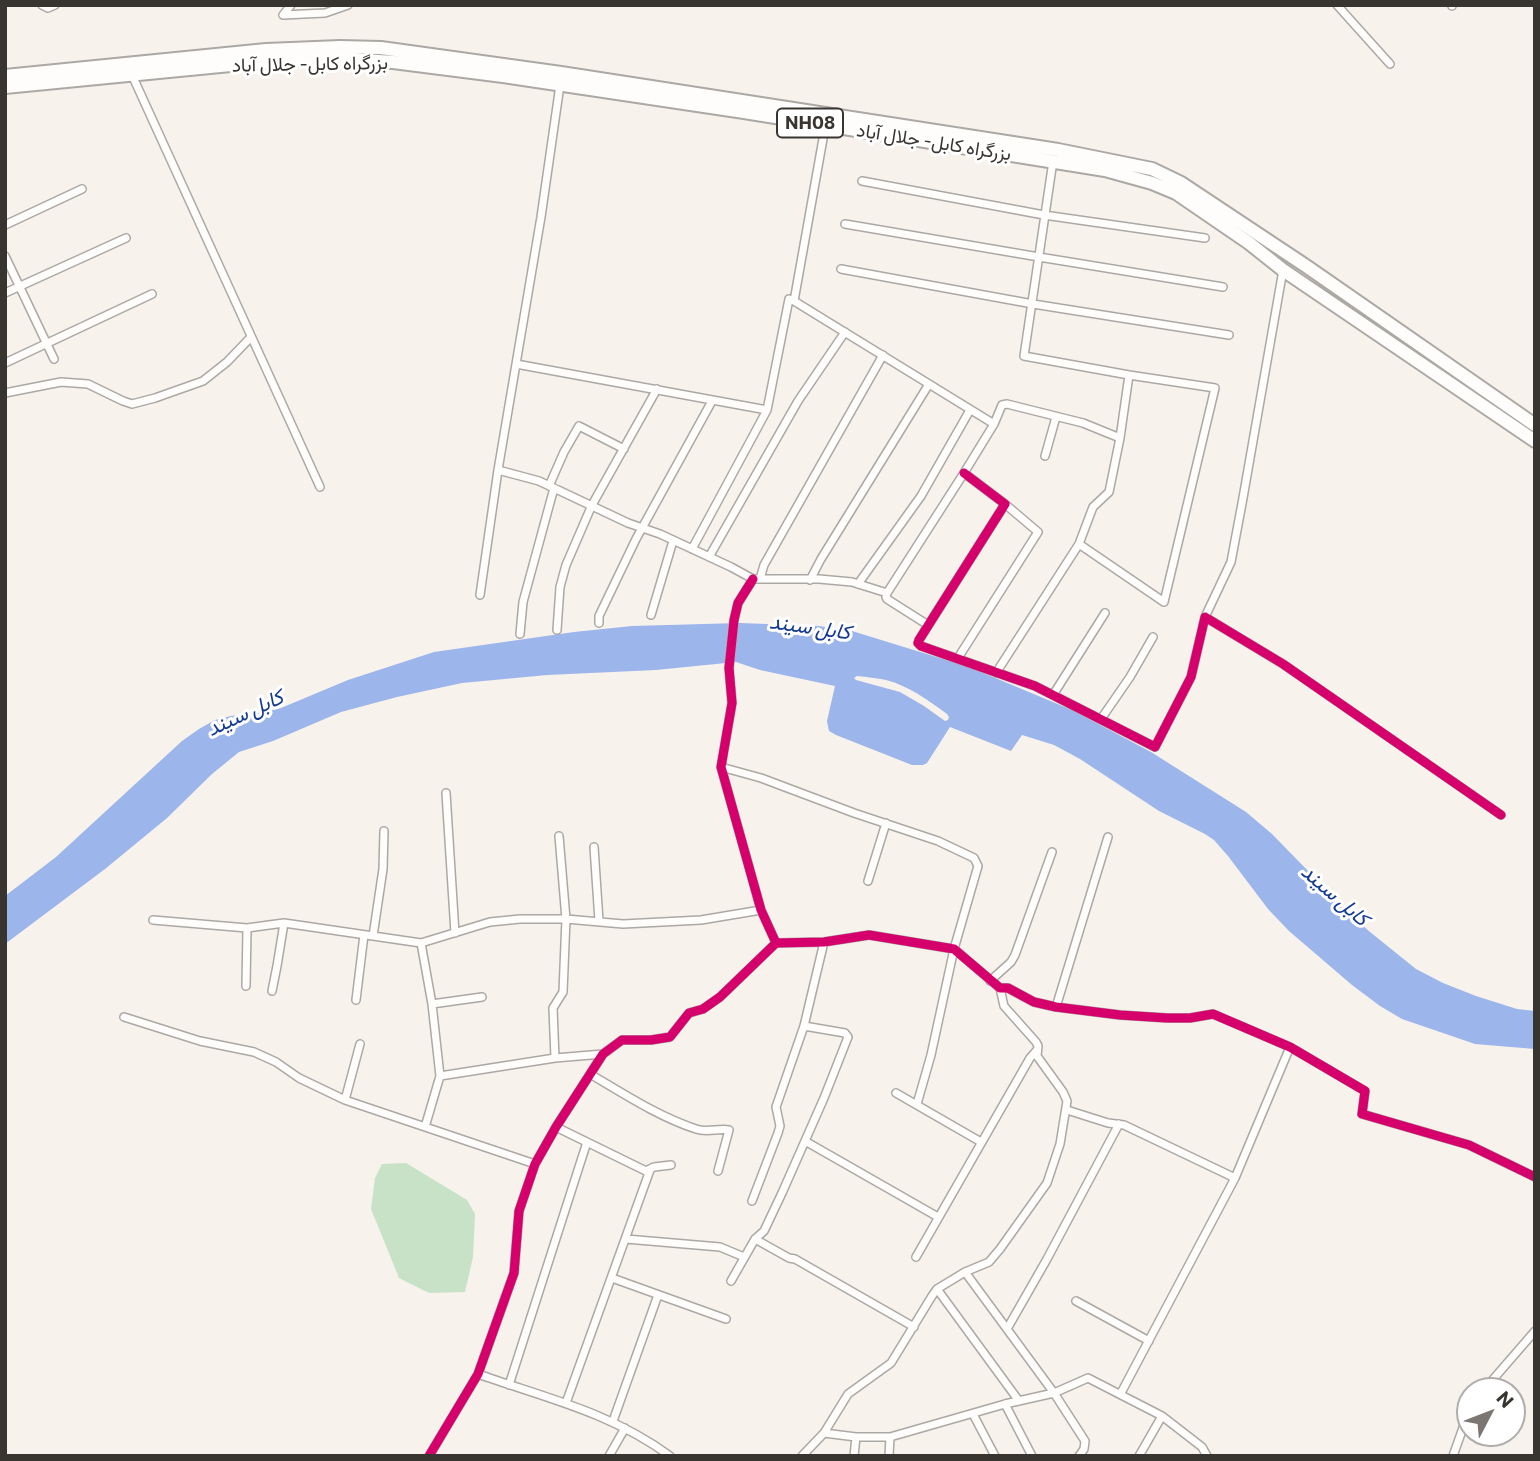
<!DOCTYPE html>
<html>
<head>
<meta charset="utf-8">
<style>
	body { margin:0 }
	#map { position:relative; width:1540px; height:1461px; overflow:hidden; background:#f7f2ec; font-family:Commissioner,sans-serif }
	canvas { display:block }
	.frame { position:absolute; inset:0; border:7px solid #383430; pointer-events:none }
	.north { position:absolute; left:1456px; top:1377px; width:70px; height:70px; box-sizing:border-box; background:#fff; border:2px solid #afaeac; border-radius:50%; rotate:48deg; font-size:19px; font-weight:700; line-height:28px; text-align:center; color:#383430 }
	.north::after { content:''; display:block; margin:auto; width:24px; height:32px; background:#7b7672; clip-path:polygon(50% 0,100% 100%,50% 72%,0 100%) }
</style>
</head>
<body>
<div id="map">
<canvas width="1540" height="1461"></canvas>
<div class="frame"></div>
<div class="north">N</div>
</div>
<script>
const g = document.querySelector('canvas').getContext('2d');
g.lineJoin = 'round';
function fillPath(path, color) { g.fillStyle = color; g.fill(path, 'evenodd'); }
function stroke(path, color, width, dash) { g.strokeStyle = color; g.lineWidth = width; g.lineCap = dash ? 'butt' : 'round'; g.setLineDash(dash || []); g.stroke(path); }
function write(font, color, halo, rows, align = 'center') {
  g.font = font + ' Commissioner,Vazirmatn,sans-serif'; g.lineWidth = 6; g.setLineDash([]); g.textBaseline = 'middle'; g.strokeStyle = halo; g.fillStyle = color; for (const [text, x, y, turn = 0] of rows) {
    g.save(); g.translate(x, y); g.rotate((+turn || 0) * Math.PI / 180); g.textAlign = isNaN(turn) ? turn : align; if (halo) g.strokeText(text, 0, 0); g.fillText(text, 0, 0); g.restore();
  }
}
const green = new Path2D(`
	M 406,1163 L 467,1200 L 475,1214 L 473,1257 L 465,1292 L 429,1293 L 399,1278 L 371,1209 L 375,1178 L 382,1164 Z`);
const water = new Path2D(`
	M 740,623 L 819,626 L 852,631 L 969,667 L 1072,710 L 1151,752 L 1246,812 L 1272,834 L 1348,912 L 1370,932 L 1416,969 L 1443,983 L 1476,996 L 1517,1009 L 1535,1011 L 1535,1049 L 1475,1044 L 1402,1019 L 1380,1006 L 1352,985 L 1289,931 L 1268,909 L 1228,856 L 1214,840 L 1205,834 L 1159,811 L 1080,759 L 1054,745 L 1022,735 L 1011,751 L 950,727 L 927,763 L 923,765 L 912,765 L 836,735 L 829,731 L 827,721 L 835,686 L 760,670 L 736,662 L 656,670 L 547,675 L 462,683 L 397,697 L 341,712 L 273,741 L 239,752 L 212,774 L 167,818 L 105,869 L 5,944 L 5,896 L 56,857 L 182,741 L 199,729 L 215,720 L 231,716 L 265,712 L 281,708 L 348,680 L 434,652 L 574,632 L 632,626 ZM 857,676 C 867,677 877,678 886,680 C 909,686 928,700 947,714 L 949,717 L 948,720 L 945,721 L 924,706 L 900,692 L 856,680 L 854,678 Z`);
const minor = new Path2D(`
	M 42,5 L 48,8 L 55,5
	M 291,5 L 283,15 L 325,13 L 348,5
	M 1337,5 L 1390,64
	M 1452,5 L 1452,6
	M 132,75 L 320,487
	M 826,122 L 794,301 L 994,424
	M 1053,161 L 1024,356 L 1129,375 L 1215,388 L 1164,602 L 1079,544
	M 862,181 L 1044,215 L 1205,238
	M 845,224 L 1039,257 L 1223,287
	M 5,225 L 82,189
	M 5,256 L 54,359
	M 841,269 L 1033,304 L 1229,335
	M 5,293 L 126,238
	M 5,363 L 152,294
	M 516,364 L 541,217 L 560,85
	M 5,393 L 61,382 L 88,384 L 123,401 L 132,404 L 155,398 L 203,381 L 227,362 L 251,337
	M 1045,456 L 1056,417
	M 498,470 L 539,481 L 628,523 L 660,534 L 731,567 L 753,579 L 819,579 L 852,582 L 887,593 L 964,473 L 994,424 L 1002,405 L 1007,404 L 1083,423 L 1120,438
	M 964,473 L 1005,504 L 919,640 L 918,643 L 921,646 L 1035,686 L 1155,747 L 1191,677 L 1205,617 L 1283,664 L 1501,815
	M 549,486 L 564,452 L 579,426 L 624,449
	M 692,549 L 767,410
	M 709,557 L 798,401 L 845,332
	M 753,579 L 738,603 L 734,620 L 729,668 L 732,703 L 721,767 L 761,910 L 776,943 L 824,942 L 869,935 L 954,949 L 1000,988 L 1008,988 L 1034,1002 L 1056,1007 L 1120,1015 L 1167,1018 L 1190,1018 L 1213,1014 L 1290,1047 L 1365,1091 L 1362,1114 L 1469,1145 L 1535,1177
	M 760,579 L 764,565 L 883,355
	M 810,580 L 821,559 L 929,384
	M 858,584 L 921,496 L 970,410
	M 887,593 L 886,597 L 887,599 L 928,625
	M 480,595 L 498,470 L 516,364 L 767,410 L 789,299 L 794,301
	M 651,615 L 673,541
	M 1205,617 L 1231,562 L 1243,498 L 1283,270
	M 599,623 L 599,616 L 636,539 L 712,401
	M 557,630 L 560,587 L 566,565 L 592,505 L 657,389
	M 520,634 L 523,602 L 554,488
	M 958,658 L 1038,532 L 1005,504
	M 996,673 L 1079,544 L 1093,507 L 1109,492 L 1120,438 L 1129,375
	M 1053,695 L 1105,613
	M 1101,719 L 1130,677 L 1153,637
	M 721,767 L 761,778 L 854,813 L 938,841 L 974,858 L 978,866 L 954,949 L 931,1055 L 917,1104
	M 446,793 L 455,933
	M 594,847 L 599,921
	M 868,881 L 886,823
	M 153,920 L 247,928 L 284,923 L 421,943 L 490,922 L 520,919 L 566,919 L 623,924 L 701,920 L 761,910
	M 373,936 L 383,869 L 384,831
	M 421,943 L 432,1004 L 440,1076 L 425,1127
	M 990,981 L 1011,962 L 1015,955 L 1052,852
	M 246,986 L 247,928
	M 272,991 L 277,966 L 284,923
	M 356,1000 L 364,935
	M 432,1004 L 482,997
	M 1056,1007 L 1108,837
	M 124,1017 L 200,1041 L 254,1052 L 276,1062 L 299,1078 L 345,1100 L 535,1164
	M 555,1058 L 553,1008 L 563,992 L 566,919 L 559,836
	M 590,1074 C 624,1094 659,1117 696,1129 C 707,1133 718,1128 729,1130 L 718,1171
	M 440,1076 L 555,1058 L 603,1054
	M 896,1093 L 981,1142
	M 345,1100 L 360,1044
	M 1067,1110 L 1108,1123 L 1124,1125 L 1235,1178
	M 556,1127 L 646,1171 L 654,1167 L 671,1165
	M 805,1141 L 938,1217
	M 752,1201 L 778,1133 L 780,1126 L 776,1107 L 804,1026 L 824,942
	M 626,1239 L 720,1247 L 744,1257
	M 755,1239 L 789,1258 L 795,1259 L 914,1327
	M 916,1257 L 1030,1058 L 1037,1050
	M 965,1272 L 1054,1393 L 1085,1441 L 1084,1449 L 1079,1456
	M 612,1278 L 726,1319
	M 731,1281 L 755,1239 L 764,1231 L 782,1193 L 824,1098 L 848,1037 L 845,1033 L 804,1026
	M 937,1289 L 1019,1401
	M 1076,1301 L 1149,1341
	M 1007,1329 L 1047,1259 L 1119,1124
	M 478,1374 C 546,1398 610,1412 670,1456
	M 509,1385 L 587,1142
	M 1483,1391 L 1535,1331
	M 1121,1393 L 1235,1178 L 1290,1047
	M 566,1403 L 650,1170
	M 1005,1404 L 1032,1456
	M 973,1414 L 995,1456
	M 613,1421 L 658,1295
	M 824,1433 L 848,1394 L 891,1363 L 932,1296 L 937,1289 L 965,1272 L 989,1262 L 1000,1249 L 1047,1183 L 1060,1144 L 1067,1101 L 1063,1092 L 1037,1056 L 1038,1046 L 1036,1042 L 1004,1006 L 1000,988
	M 429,1456 L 478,1374 L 514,1273 L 519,1211 L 535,1164 L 556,1127 L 603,1054 L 622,1040 L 651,1040 L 670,1037 L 689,1013 L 703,1009 L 720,997 L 776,943
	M 609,1456 L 625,1428
	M 802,1456 L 824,1433 L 856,1437 L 890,1437 L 1005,1404 L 1054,1393 L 1088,1378 L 1162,1416 L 1202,1447 L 1207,1456
	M 854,1456 L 856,1437
	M 889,1456 L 890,1437
	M 1139,1456 L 1162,1416
	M 1453,1456 L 1470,1408`);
const trunk = new Path2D(`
	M 5,76 L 266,50 L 340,47 L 381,48 L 561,73 L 1058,150 L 1152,169 L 1181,183 L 1306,266 L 1535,425
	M 5,87 L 282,60 L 348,59 L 393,62 L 503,76 L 744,112 L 1105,170 L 1152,183 L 1176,193 L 1249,243 L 1283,270 L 1535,441`);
const cycleway = new Path2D(`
	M 964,473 L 1005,504 L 919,640 L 918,643 L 921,646 L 1035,686 L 1155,747 L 1191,677 L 1205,617 L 1283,664 L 1501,815
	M 753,579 L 738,603 L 734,620 L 729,668 L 732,703 L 721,767 L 761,910 L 776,943 L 824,942 L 869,935 L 954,949 L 1000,988 L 1008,988 L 1034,1002 L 1056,1007 L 1120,1015 L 1167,1018 L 1190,1018 L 1213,1014 L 1290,1047 L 1365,1091 L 1362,1114 L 1469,1145 L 1535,1177
	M 429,1456 L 478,1374 L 514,1273 L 519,1211 L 535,1164 L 556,1127 L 603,1054 L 622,1040 L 651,1040 L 670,1037 L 689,1013 L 703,1009 L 720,997 L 776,943`);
const shields = [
	[810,123,66]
];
const shieldNames = [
	["NH08",810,123]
];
const streetNames = [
	["بزرگراه کابل- جلال آباد",310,64,-1],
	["بزرگراه کابل- جلال آباد",934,142,9]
];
const waterNames = [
	["کابل سيند",810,627,8],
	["کابل سيند",245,713,-25],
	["کابل سيند",1335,895,41]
];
fillPath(green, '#c7e2c6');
fillPath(water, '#9cb5eb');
stroke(minor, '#aca8a4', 10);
stroke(trunk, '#aca8a4', 16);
stroke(minor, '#fefdfc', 7);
stroke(trunk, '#fefdfc', 12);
stroke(cycleway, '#d6006c', 9);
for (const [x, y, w] of shields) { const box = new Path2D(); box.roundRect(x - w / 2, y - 14.5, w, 29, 5); g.fillStyle = '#fff'; g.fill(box); stroke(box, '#383430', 2); }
write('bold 18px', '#383430', null, shieldNames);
write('19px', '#383430', '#fff', streetNames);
write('italic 21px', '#143993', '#fff', waterNames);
</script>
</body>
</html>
